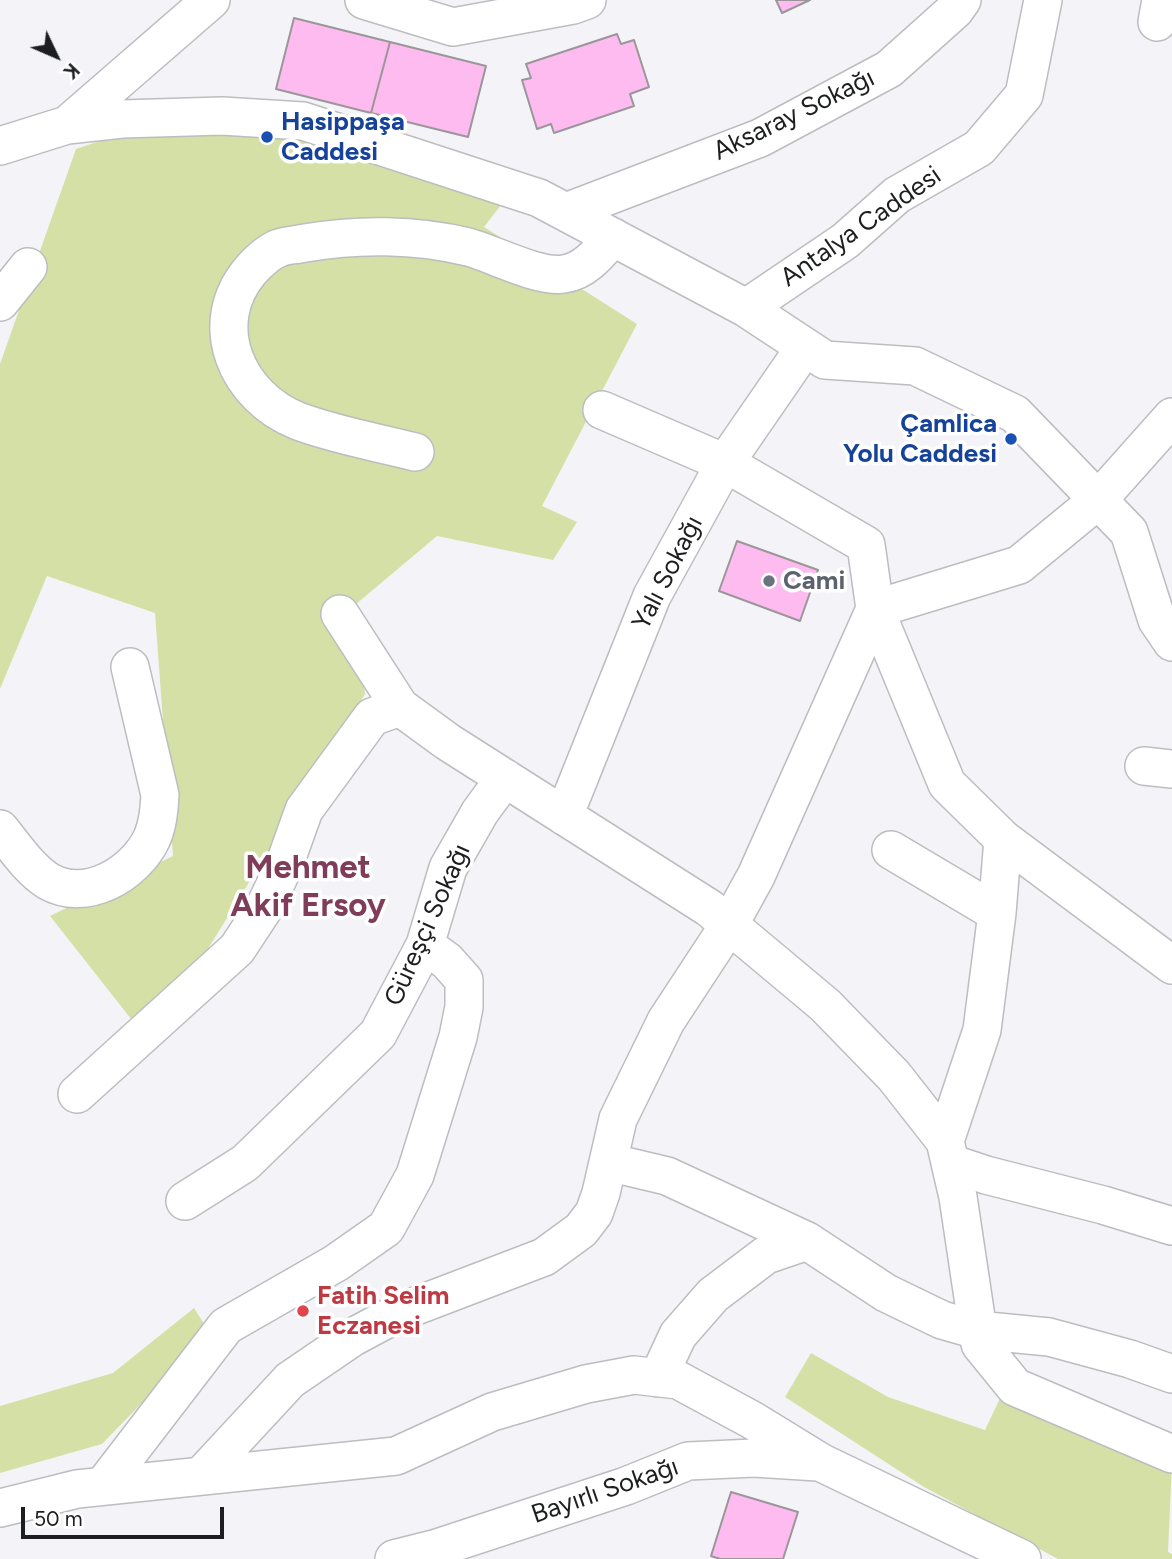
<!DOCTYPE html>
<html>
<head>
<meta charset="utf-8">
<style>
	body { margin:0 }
	#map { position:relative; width:1172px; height:1559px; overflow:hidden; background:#f4f4f8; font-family:Figtree,sans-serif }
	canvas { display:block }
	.north { position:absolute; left:21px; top:21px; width:70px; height:70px; -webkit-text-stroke:5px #fff; paint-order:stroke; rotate:134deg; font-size:19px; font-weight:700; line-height:28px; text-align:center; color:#1d1e1f }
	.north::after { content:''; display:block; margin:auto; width:24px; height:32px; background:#1d1e1f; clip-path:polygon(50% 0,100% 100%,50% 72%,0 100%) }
	.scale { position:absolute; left:21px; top:1507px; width:203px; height:32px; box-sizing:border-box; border:4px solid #1d1e1f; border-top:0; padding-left:9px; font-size:21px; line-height:24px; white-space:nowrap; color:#1d1e1f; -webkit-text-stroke:5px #fff; paint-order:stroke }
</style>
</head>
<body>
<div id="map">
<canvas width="1172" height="1559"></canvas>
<div class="north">K</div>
<div class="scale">50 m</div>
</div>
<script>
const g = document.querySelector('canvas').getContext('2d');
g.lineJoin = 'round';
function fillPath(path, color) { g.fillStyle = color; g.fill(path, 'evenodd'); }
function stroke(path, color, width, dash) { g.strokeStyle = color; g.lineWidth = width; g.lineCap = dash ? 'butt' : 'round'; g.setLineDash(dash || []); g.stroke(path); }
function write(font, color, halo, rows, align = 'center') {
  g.font = font + ' Figtree,sans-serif'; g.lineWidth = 7; g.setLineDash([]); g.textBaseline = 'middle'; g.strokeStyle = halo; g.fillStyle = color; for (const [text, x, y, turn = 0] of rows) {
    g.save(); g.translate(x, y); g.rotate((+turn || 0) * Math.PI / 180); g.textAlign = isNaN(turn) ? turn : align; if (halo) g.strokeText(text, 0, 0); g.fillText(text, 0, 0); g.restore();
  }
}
const green = new Path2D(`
	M 150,124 L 289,124 L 501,205 L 484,227 L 637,324 L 542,506 L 577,522 L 553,560 L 437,536 L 355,605 L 365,694 L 150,1043 L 50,916 L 173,856 L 155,613 L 47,576 L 0,689 L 0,364 L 76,149 Z
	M 194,1308 L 210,1333 L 102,1444 L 0,1473 L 0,1406 L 113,1373 Z
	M 811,1353 L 888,1397 L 985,1430 L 1002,1394 L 1172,1463 L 1168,1552 L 1172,1554 L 1172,1559 L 1058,1559 L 924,1487 L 785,1397 Z`);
const building = new Path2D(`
	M 776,0 L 810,0 L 782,13 Z
	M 294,18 L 390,42 L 371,113 L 276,89 Z
	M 617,34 L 621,44 L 634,40 L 649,87 L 630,94 L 634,106 L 554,133 L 551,124 L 537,129 L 522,80 L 531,78 L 526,64 Z
	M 390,42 L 486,66 L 468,137 L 371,113 Z
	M 737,541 L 818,570 L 800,621 L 719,591 Z
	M 731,1492 L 798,1512 L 783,1559 L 720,1559 L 711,1556 Z`);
const minor = new Path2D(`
	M 364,0 L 453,27 L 573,5 L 587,0
	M 1157,22 L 1161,0
	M 67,125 L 211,0
	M 0,146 L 67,125 L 122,119 L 222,116 L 303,121 L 539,198 L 746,308 L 825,360 L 915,366 L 1015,414 L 1129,532 L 1157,620 L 1172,642
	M 566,212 L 760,138 L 889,69 L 955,10 L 962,0
	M 0,302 L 28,267
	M 746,308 L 845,241 L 897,195 L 979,148 L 1024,95 L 1043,0
	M 415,452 C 376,442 335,435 298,421 C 237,397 205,325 250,271 C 258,262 268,252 279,248 C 286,245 297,245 305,243 C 357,234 415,234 468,247 C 494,254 538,278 564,274 C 585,271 599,253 613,237
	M 340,614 L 400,707
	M 1144,766 L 1172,769
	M 564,816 L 652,596 L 725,463 L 805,347
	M 0,829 C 15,847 28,868 48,881 C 86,903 135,874 152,838 C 158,824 159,810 160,795 L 130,667
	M 1003,839 L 1172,965
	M 891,850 L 997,913
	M 77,1094 L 237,949 L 264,908 L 284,866 L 304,810 L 372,717 L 400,707 L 448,742 L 709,908 L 825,1005 L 894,1076 L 945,1141 L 958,1197 L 980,1344 L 1015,1387 L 1172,1454
	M 945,1141 L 982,1030 L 997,913 L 1003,839 L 947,784 L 875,609 L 1019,565 L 1098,500 L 1172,417
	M 608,1162 L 667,1176 L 807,1241 L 886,1293 L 942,1320 L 977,1330 L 1049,1337 L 1130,1359 L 1172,1374
	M 950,1163 L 986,1175 L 1103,1205 L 1172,1226
	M 185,1201 L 245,1163 L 378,1034 L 425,945 L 448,868 L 480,812 L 505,778
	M 658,1378 L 678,1335 L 713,1295 L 766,1255 L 807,1241
	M 201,1476 L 290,1380 L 353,1337 L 400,1312 L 544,1257 L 581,1230 L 594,1213 L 601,1193 L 618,1119 L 666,1021 L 729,925 L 756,876 L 875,609 L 866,545 L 725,463 L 602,410
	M 103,1486 L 226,1326 L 336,1263 L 386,1228 L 415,1175 L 458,1037 L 464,1007 L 464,980 L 447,961 L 425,945
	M 0,1508 L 77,1489 L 396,1456 L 492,1412 L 586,1384 L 634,1375 L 678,1380 L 752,1420 L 822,1463 L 1022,1559
	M 394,1559 L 434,1549 L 626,1486 L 688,1461 L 754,1458 L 818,1462`);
const markers = [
	[267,137,7,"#1a4fb4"],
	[1011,439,7,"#1a4fb4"],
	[769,581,7,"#6b7280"],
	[303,1311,7,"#e0444e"]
];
const streetNames = [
	["Aksaray Sokağı",794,115,-26],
	["Antalya Caddesi",861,227,-35],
	["Yalı Sokağı",668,573,-63],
	["Güreşçi Sokağı",428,925,-66],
	["Bayırlı Sokağı",605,1491,-19]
];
const transitNames = [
	["Hasippaşa",281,122],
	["Caddesi",281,152],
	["Çamlica",997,424,"right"],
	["Yolu Caddesi",997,454,"right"]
];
const worshipNames = [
	["Cami",783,581]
];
const healthNames = [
	["Fatih Selim",317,1296],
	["Eczanesi",317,1326]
];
const districtNames = [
	["Mehmet",308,868],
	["Akif Ersoy",308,906]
];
fillPath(green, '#d5e0a6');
fillPath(building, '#febbef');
stroke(building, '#9a9699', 2);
stroke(minor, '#bcbdc0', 40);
stroke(minor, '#fff', 37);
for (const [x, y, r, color] of markers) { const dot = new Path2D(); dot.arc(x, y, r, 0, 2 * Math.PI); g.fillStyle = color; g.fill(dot); stroke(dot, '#fff', 2.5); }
write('26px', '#1d1e1f', '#fff', streetNames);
write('bold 26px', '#164399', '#fff', transitNames, 'left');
write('bold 26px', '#5b616d', '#fff', worshipNames, 'left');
write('bold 26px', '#be3a42', '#fff', healthNames, 'left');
write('bold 33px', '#803d5a', '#fff', districtNames);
</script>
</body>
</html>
